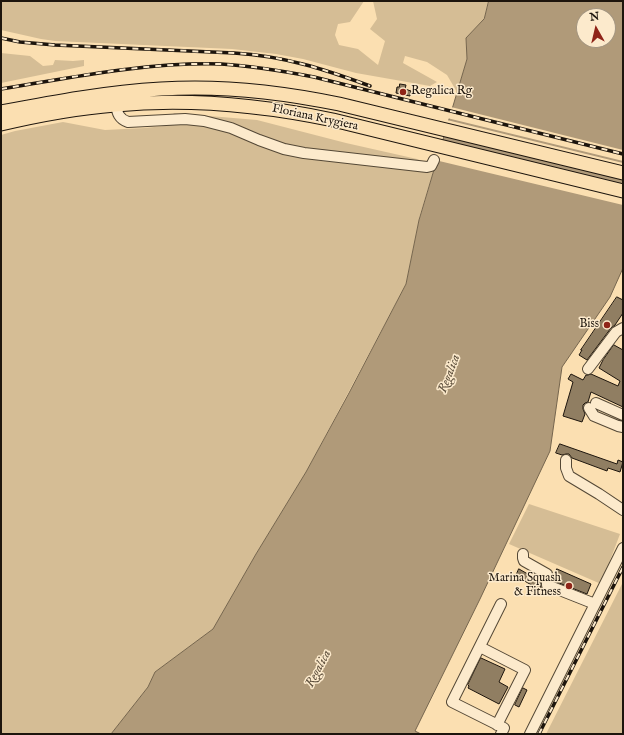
<!DOCTYPE html>
<html>
<head>
<meta charset="utf-8">
<style>
	body { margin:0 }
	#map { position:relative; width:624px; height:735px; overflow:hidden; background:#fbdfb1; font-family:"IM FELL English",serif }
	canvas { display:block }
	.frame { position:absolute; inset:0; border:2px solid #1d150d; pointer-events:none }
	.north { position:absolute; left:576px; top:8px; width:40px; height:40px; box-sizing:border-box; background:#fceacc; border:1px solid #a39580; border-radius:50%; rotate:352deg; font-size:11px; font-weight:700; line-height:16px; text-align:center; color:#1d150d }
	.north::after { content:''; display:block; margin:auto; width:14px; height:18px; background:#8f2418; clip-path:polygon(50% 0,100% 100%,50% 72%,0 100%) }
</style>
</head>
<body>
<div id="map">
<canvas width="624" height="735"></canvas>
<div class="frame"></div>
<div class="north">N</div>
</div>
<script>
const g = document.querySelector('canvas').getContext('2d');
g.lineJoin = 'round';
function fillPath(path, color) { g.fillStyle = color; g.fill(path, 'evenodd'); }
function stroke(path, color, width, dash) { g.strokeStyle = color; g.lineWidth = width; g.lineCap = dash ? 'butt' : 'round'; g.setLineDash(dash || []); g.stroke(path); }
function write(font, color, halo, rows, align = 'center') {
  g.font = font + ' "IM FELL English",serif'; g.lineWidth = 3; g.setLineDash([]); g.textBaseline = 'middle'; g.strokeStyle = halo; g.fillStyle = color; for (const [text, x, y, turn = 0] of rows) {
    g.save(); g.translate(x, y); g.rotate((+turn || 0) * Math.PI / 180); g.textAlign = isNaN(turn) ? turn : align; if (halo) g.strokeText(text, 0, 0); g.fillText(text, 0, 0); g.restore();
  }
}
const green = new Path2D(`
	M 1,1 L 364,1 L 350,22 L 338,24 L 335,35 L 339,45 L 358,49 L 378,65 L 385,41 L 370,29 L 377,19 L 373,1 L 489,1 L 484,19 L 466,38 L 467,59 L 457,92 L 447,75 L 427,62 L 405,56 L 403,63 L 437,82 L 430,86 L 356,73 L 303,59 L 276,54 L 232,49 L 55,41 L 41,39 L 1,30 Z
	M 1,53 L 30,56 L 43,66 L 53,65 L 55,60 L 73,61 L 84,60 L 84,66 L 1,83 Z
	M 174,113 L 257,120 L 346,143 L 417,159 L 435,166 L 420,215 L 406,284 L 306,472 L 256,554 L 213,629 L 155,672 L 148,687 L 111,734 L 1,734 L 1,135 L 15,131 L 63,122 L 105,130 L 145,128 L 164,126 Z
	M 529,504 L 620,534 L 601,584 L 509,544 Z
	M 623,582 L 623,734 L 546,734 Z`);
const water = new Path2D(`
	M 489,1 L 623,1 L 623,268 L 610,297 L 562,367 L 550,451 L 480,599 L 415,731 L 421,734 L 111,734 L 148,687 L 155,672 L 213,629 L 256,554 L 306,472 L 349,393 L 406,284 L 419,220 L 467,59 L 466,38 L 484,19 ZM 584,16 L 608,16 L 608,40 L 584,40 Z`);
const pier = new Path2D(`
	M 451,107 L 623,150 L 623,161 L 447,118 Z
	M 447,120 L 623,163 L 623,180 L 442,136 Z
	M 441,141 L 623,185 L 623,205 L 435,160 Z`);
const building = new Path2D(`
	M 400,84 L 406,85 L 405,89 L 411,91 L 410,96 L 396,93 L 397,87 L 399,87 Z
	M 617,297 L 623,300 L 623,313 L 615,325 L 611,328 L 587,360 L 579,355 L 582,350 L 581,350 Z
	M 614,345 L 623,350 L 623,407 L 591,392 L 588,402 L 585,403 L 583,405 L 583,409 L 585,414 L 582,422 L 563,416 L 573,382 L 568,379 L 571,374 L 583,380 L 586,375 L 588,375 L 591,374 L 618,386 L 620,381 L 599,368 L 603,360 Z
	M 560,444 L 617,464 L 618,460 L 623,462 L 620,472 L 608,468 L 607,471 L 572,458 L 569,454 L 566,454 L 562,455 L 556,453 Z
	M 519,569 L 540,581 L 541,588 L 540,590 L 516,576 Z
	M 557,569 L 591,584 L 587,594 L 554,581 L 554,577 Z
	M 481,658 L 505,669 L 499,682 L 508,687 L 499,704 L 468,688 L 469,686 L 468,685 Z
	M 523,688 L 527,690 L 519,707 L 515,705 Z`);
const minor = new Path2D(`
	M 116,104 C 117,113 119,119 128,122 L 185,119 L 204,121 L 231,128 L 259,140 L 284,149 L 304,153 L 427,167 L 431,166 L 434,160
	M 588,369 L 616,332 L 623,328
	M 596,403 L 623,415
	M 589,408 L 594,416 L 618,426 L 623,427
	M 566,460 L 566,468 L 569,476 L 599,494 L 623,510
	M 523,554 L 523,558 L 524,561 L 547,574 L 547,585 L 595,604
	M 501,604 L 452,702 L 504,728 L 501,734
	M 480,647 L 525,670 L 497,725
	M 530,734 L 623,548`);
const major = new Path2D(`
	M 1,112 C 54,102 107,92 161,89 C 221,85 281,92 339,104 L 623,173
	M 1,124 C 39,115 77,108 115,105 C 188,98 261,105 333,120 L 623,191`);
const rail = new Path2D(`
	M 1,38 L 20,42 L 55,45 L 234,53 C 284,56 324,69 370,86
	M 1,89 C 74,77 147,62 221,64 C 253,66 283,71 314,77 L 623,154
	M 539,734 L 623,567`);
const markers = [
	[403,92,4,"#8f2418"],
	[607,325,4,"#8f2418"],
	[569,586,4,"#8f2418"]
];
const poiNames = [
	["Regalica Rg",411,92,"left"],
	["Biss",599,325],
	["Marina Squash",561,579],
	["& Fitness",561,593]
];
const streetNames = [
	["Floriana Krygiera",315,118,12]
];
const waterNames = [
	["Regalica",450,374,-69],
	["Regalica",319,669,-62]
];
fillPath(green, '#d5bd95');
fillPath(water, '#b09a79');
stroke(water, '#75654e', 1);
fillPath(pier, '#fbdfb1');
fillPath(building, '#907e62');
stroke(building, '#1d150d', 1);
stroke(minor, '#544836', 12);
stroke(major, '#1d150d', 15);
stroke(minor, '#fceacc', 10);
stroke(major, '#fbdfb1', 13);
stroke(rail, '#1d150d', 3.5);
stroke(rail, '#fceacc', 2, [6]);
for (const [x, y, r, color] of markers) { const dot = new Path2D(); dot.arc(x, y, r, 0, 2 * Math.PI); g.fillStyle = color; g.fill(dot); stroke(dot, '#fceacc', 1.5); }
write('12px', '#1d150d', '#fceacc', poiNames, 'right');
write('12px', '#1d150d', '#fceacc', streetNames);
write('italic 13px', '#5f513e', '#fceacc', waterNames);
</script>
</body>
</html>
